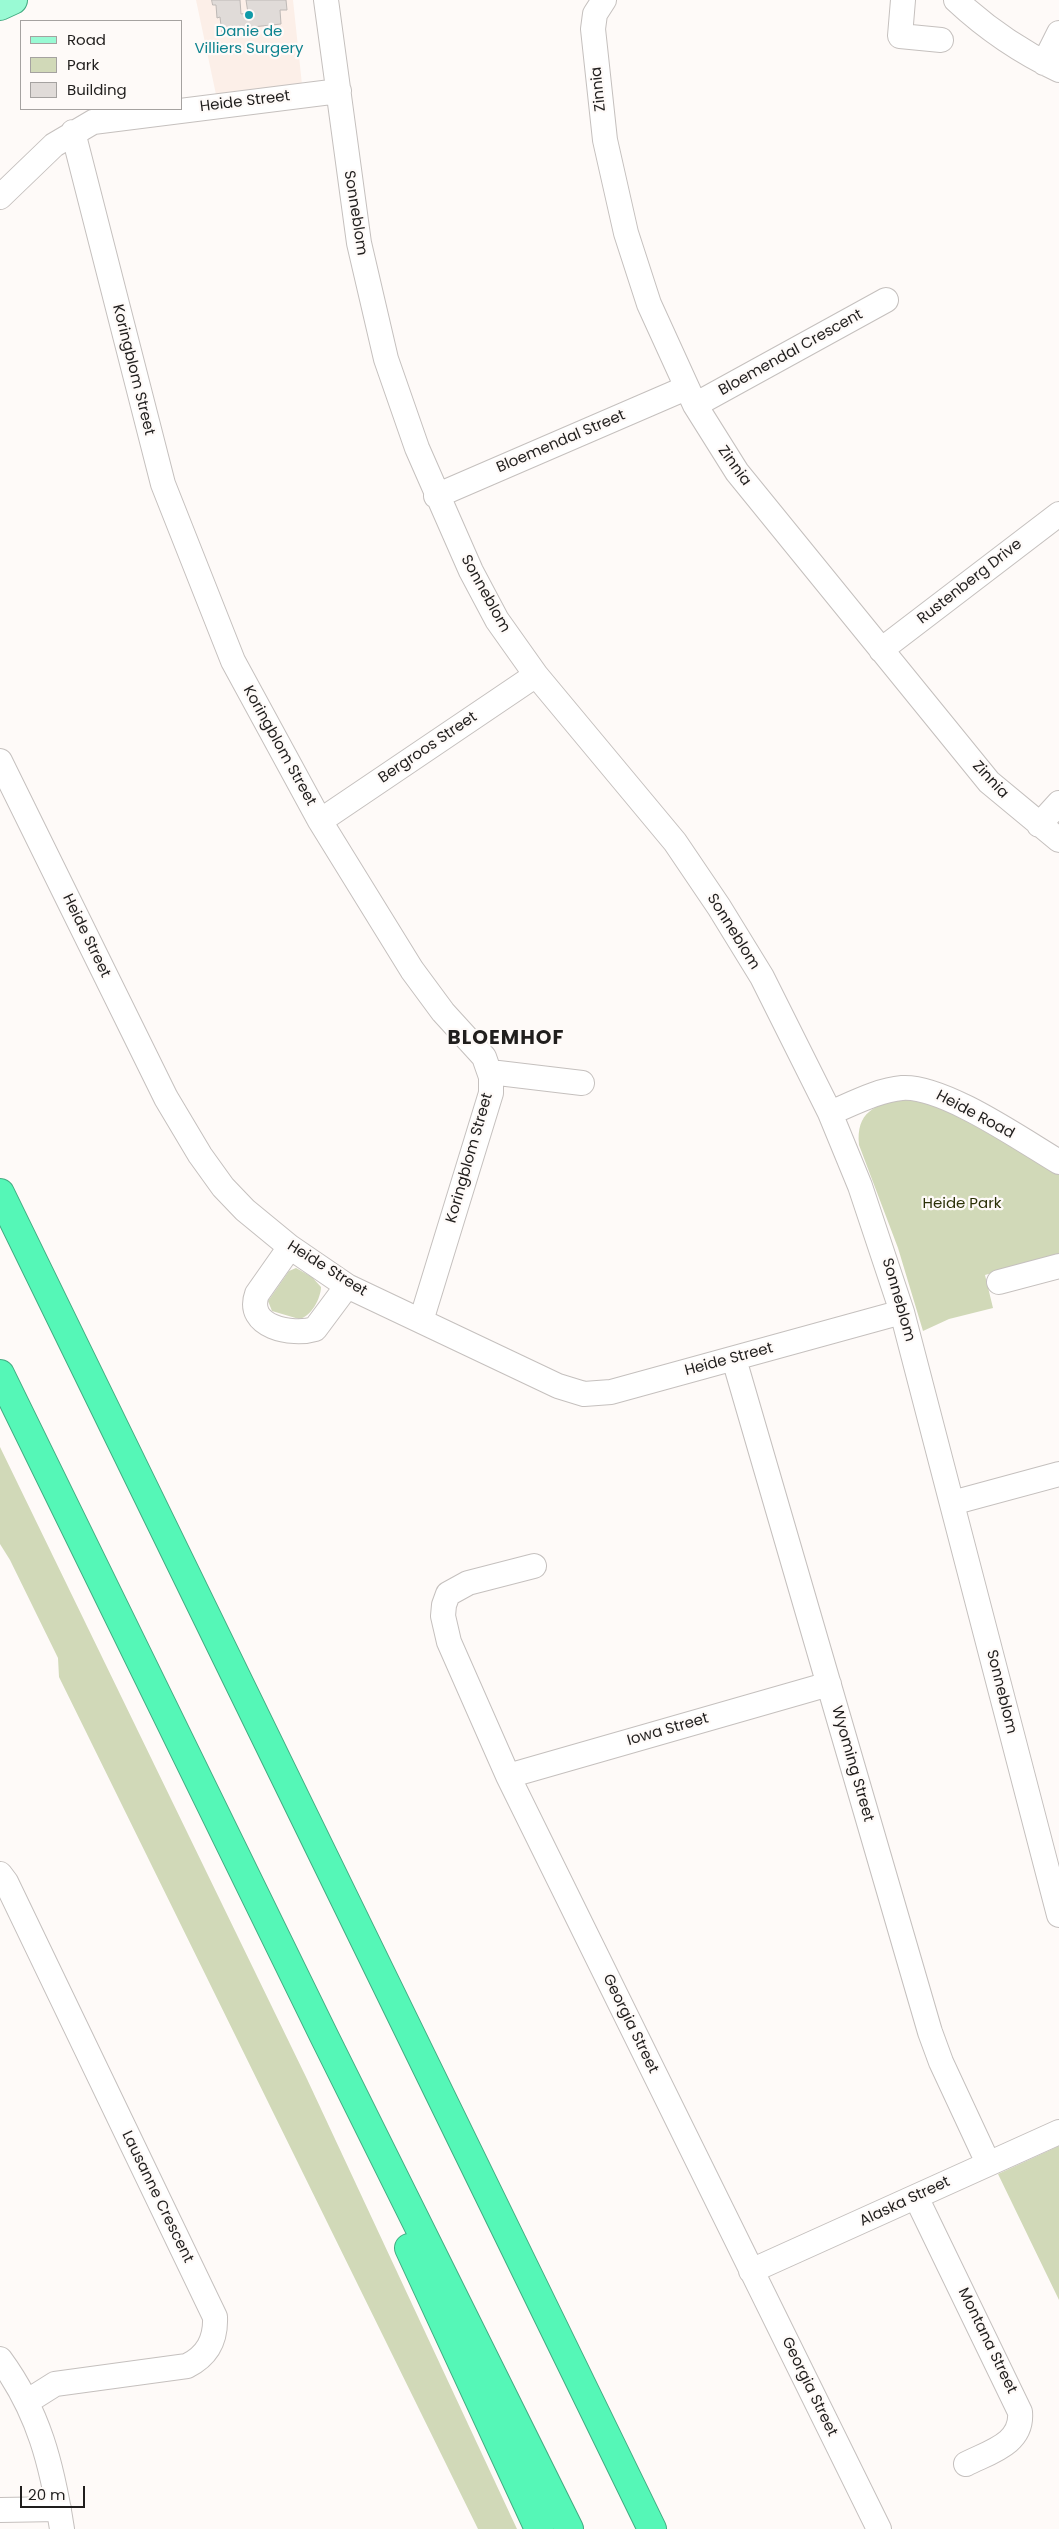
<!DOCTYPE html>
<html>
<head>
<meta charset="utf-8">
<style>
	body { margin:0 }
	#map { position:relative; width:1059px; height:2529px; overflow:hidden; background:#fefaf8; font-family:Poppins,sans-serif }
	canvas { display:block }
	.legend { position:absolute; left:20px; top:20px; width:162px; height:90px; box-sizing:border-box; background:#fefaf8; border:1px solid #a5a2a0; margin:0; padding:6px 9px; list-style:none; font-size:15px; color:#201e1d }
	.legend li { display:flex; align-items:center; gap:10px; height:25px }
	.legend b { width:25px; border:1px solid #a5a2a0 }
	.scale { position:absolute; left:20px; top:2486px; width:65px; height:22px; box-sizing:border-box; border:2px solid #201e1d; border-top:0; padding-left:6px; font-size:15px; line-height:18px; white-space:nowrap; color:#201e1d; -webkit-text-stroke:4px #fefaf8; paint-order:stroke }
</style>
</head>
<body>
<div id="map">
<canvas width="1059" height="2529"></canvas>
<ul class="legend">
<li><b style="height:6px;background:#99fad4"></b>Road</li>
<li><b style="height:14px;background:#d1d9b8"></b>Park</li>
<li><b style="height:14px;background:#e0dbd8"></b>Building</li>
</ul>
<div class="scale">20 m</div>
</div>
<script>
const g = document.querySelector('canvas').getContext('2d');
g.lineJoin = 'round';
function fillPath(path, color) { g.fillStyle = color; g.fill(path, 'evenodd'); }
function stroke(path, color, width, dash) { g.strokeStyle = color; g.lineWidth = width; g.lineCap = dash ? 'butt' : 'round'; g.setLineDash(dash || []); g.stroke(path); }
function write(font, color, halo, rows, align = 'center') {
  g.font = font + ' Poppins,sans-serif'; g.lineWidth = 4.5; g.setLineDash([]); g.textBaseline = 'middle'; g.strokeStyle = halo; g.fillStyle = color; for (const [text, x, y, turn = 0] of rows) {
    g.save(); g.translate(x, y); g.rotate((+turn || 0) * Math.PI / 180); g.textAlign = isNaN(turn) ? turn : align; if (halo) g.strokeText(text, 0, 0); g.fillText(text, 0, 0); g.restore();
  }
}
const built = new Path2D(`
	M 196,0 L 293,0 L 303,94 L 218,104 Z`);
const green = new Path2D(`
	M 903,1099 L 914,1099 L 939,1106 L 1059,1173 L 1059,1254 L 985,1275 L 993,1308 L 949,1319 L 923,1331 L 898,1248 L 859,1145 C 856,1112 874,1105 903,1099 Z
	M 296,1268 L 312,1277 L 321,1287 C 321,1298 311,1317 299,1319 L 272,1311 L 268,1301 L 289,1271 Z
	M 0,1447 L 307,2079 L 517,2529 L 478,2529 L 59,1677 L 58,1658 L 10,1560 L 0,1544 Z
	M 1059,2146 L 1059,2300 L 998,2174 Z`);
const building = new Path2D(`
	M 212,0 L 240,0 L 241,14 L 248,13 L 246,0 L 286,0 L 287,10 L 280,10 L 281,24 L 243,28 L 243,32 L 222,34 L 220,17 L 217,18 L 216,5 L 213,5 Z`);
const minor = new Path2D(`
	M 326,0 L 359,243 L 386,359 L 417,448 L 471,571 L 497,620 L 536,675 L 675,842 L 719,907 L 762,977 L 830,1113 L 860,1186 L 902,1312 L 1059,1915
	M 604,0 L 595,14 L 593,29 L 605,140 L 626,233 L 649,304 L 695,405 L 737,472 L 989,782 L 1059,840
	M 903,0 L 900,36 L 941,40
	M 956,0 C 987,29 1021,52 1059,70
	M 1044,63 L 1059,33
	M 73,132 L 163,484 L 233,661 L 320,821 L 412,970 L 443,1012 L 484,1057 L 491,1077 L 491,1093 L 421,1321
	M 0,197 L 54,145 L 93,122 L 339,91
	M 695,405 L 886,300
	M 436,496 L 686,388
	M 881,650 L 1059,514
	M 0,761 L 166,1098 L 200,1155 L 223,1187 L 245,1210 L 290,1247 L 347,1286 L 558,1386 L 584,1394 L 611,1392 L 902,1312
	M 320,821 L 536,675
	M 1039,825 L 1059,803
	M 490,1072 L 582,1083
	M 830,1113 C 852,1104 878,1090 902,1088 C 943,1085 1022,1140 1059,1162
	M 290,1247 L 257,1294 C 245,1327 292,1336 315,1329 L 347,1286
	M 999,1282 L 1059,1266
	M 734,1359 L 930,2032 L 941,2062 L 988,2163
	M 952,1503 L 1059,1474
	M 534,1566 L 468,1583 L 448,1594 L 444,1605 L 443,1616 L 449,1642 L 508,1776 L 879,2529
	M 508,1776 L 829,1684
	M 0,1874 L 6,1882 L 215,2317 C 216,2340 207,2356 187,2366 L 55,2384 L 28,2401
	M 916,2197 L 1020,2412 C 1023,2444 989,2452 966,2464
	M 751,2271 L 1059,2132
	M 0,2359 C 39,2412 52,2465 62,2529
	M 0,2510 L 59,2509`);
const major = new Path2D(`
	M 0,6 L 13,0`);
const highway = new Path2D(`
	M 0,1193 L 652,2529
	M 0,1374 L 325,2038 L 569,2529
	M 409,2248 L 539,2529`);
const markers = [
	[249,15,5,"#0f9aa8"]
];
const cultureNames = [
	["Danie de",249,32],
	["Villiers Surgery",249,49]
];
const streetNames = [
	["Zinnia",599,89,-96],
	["Heide Street",245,102,-7],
	["Sonneblom",355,213,81],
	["Bloemendal Crescent",791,353,-29],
	["Koringblom Street",133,370,76],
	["Bloemendal Street",561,442,-23],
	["Zinnia",734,466,54],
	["Rustenberg Drive",970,582,-38],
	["Sonneblom",485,594,61],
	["Koringblom Street",279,746,61],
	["Bergroos Street",428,748,-34],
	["Zinnia",990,780,47],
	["Sonneblom",733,932,58],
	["Heide Street",86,936,64],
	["Heide Road",975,1115,28],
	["Koringblom Street",470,1158,-74],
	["Heide Street",327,1269,32],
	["Sonneblom",898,1300,74],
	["Heide Street",729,1360,-15],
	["Sonneblom",1001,1692,76],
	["Iowa Street",668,1730,-16],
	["Wyoming Street",852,1764,74],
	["Georgia Street",630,2024,64],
	["Lausanne Crescent",157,2197,64],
	["Alaska Street",905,2202,-25],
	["Montana Street",987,2341,64],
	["Georgia Street",809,2387,64]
];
const parkNames = [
	["Heide Park",962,1204]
];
const districtNames = [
	["BLOEMHOF",506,1039]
];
fillPath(built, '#fcefe8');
fillPath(green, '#d1d9b8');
fillPath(building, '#e0dbd8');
stroke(building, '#beb9b6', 1);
stroke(minor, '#c5c0be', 26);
stroke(major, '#42ab81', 30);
stroke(highway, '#42ab81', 30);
stroke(minor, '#fff', 24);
stroke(major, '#99fad4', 28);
stroke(highway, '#55f7b7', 28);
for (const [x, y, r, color] of markers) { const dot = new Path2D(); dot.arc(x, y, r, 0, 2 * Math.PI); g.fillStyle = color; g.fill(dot); stroke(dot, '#fefaf8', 2); }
write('15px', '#0d838f', '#fefaf8', cultureNames);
write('15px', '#201e1d', '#fefaf8', streetNames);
write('15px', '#2b3107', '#fefaf8', parkNames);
g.letterSpacing = '1px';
write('bold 20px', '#201e1d', '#fefaf8', districtNames);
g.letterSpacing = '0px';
</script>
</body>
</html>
